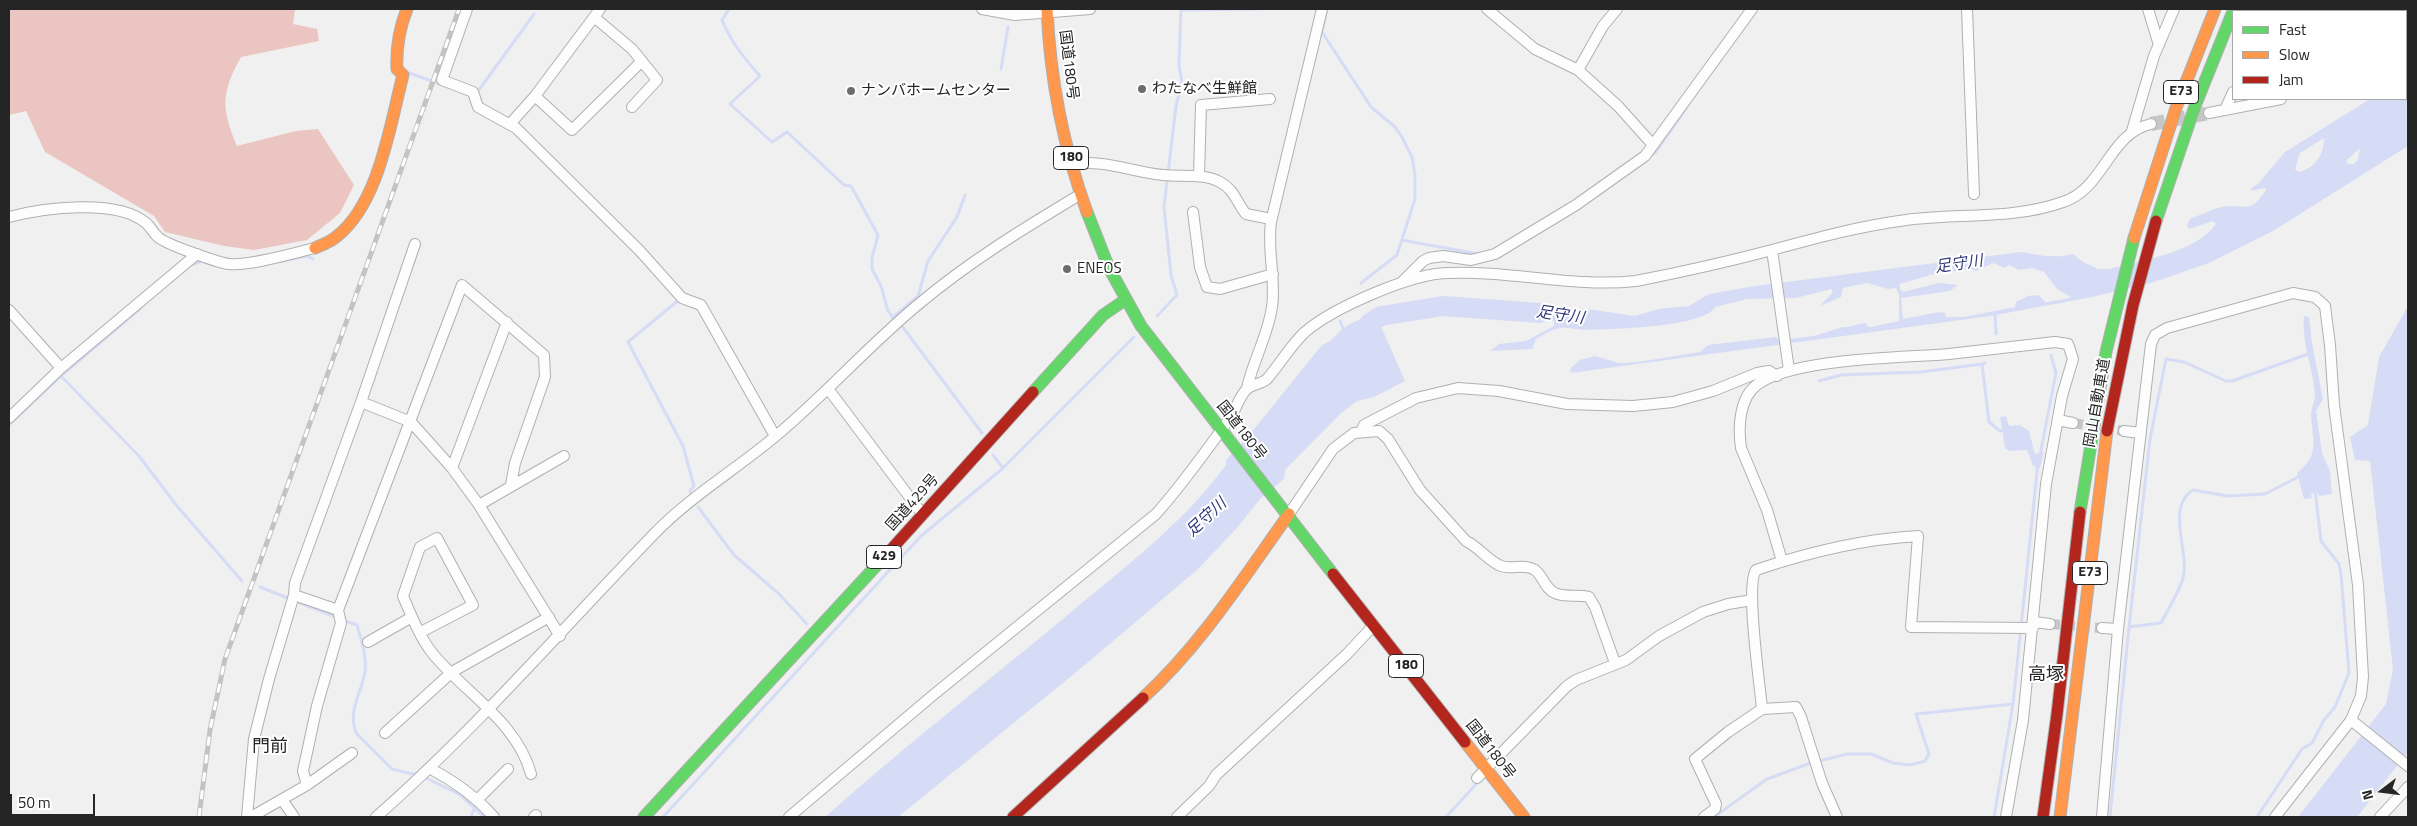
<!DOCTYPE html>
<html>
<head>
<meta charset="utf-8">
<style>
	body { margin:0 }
	#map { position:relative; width:2417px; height:826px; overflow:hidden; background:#f0f0f0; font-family:"Titillium Web",sans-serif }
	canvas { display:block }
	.frame { position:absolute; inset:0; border:10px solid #262526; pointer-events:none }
	.legend { position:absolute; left:2232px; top:10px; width:175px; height:90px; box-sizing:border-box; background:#fff; border:1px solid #a8a8a8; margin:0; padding:6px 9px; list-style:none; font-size:15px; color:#262526 }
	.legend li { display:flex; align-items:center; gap:10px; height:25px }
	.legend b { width:25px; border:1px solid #a8a8a8 }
	.north { position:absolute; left:2357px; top:766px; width:50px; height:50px; -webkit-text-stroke:4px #fff; paint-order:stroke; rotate:255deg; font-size:14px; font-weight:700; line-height:20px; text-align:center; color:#262526 }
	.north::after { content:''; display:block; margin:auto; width:18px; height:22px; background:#262526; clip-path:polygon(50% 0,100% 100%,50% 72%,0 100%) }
	.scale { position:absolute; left:10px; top:794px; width:85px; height:22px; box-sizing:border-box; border:2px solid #262526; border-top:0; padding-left:6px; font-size:15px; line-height:18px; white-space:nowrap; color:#262526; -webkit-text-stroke:4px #fff; paint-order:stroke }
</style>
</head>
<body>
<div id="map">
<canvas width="2417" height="826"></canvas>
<div class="frame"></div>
<ul class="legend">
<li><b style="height:6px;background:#63d668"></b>Fast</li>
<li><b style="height:6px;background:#ff974d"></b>Slow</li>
<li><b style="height:6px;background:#b3261e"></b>Jam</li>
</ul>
<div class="north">N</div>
<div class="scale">50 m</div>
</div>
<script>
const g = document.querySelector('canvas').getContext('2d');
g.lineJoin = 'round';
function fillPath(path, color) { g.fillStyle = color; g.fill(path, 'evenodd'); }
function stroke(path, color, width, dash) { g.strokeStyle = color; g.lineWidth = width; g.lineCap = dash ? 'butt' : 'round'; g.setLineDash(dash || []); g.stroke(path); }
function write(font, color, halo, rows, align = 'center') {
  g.font = font + ' "Titillium Web","Noto Sans JP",sans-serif'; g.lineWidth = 4; g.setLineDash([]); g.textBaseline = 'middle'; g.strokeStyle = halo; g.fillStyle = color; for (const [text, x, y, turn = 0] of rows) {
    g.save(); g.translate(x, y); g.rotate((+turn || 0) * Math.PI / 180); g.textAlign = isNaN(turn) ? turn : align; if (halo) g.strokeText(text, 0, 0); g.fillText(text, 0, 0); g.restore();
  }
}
const forest = new Path2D(`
	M 9,9 L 295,9 L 293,24 L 317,29 L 319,41 L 241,57 C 221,93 221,108 237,146 L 296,131 L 318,129 L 354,185 L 340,213 L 307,240 L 254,250 L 224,246 L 165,232 L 154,216 L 45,152 L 26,111 L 9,115 Z`);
const water = new Path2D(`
	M 2408,75 L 2408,146 L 2273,231 L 2209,263 L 2154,282 L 2092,297 L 1990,316 L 1571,373 L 1570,369 L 1580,360 L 1595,356 L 1619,363 L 1638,362 L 1700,352 L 1708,345 L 1776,337 L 1779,340 L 1814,336 L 1843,327 C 1851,328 1857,323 1866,323 L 1867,326 L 1871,327 L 1899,321 L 1899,294 L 1896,288 L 1888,289 L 1867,283 L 1843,288 L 1841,297 L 1820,306 L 1833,292 L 1831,289 L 1796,298 L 1747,299 L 1715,307 C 1703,328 1609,329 1584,330 C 1576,330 1568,327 1560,328 C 1552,329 1543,335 1536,339 L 1532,349 L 1490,351 L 1499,344 L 1526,341 L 1554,326 L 1554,321 L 1520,319 L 1513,314 L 1515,307 L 1595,310 L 1635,316 L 1659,309 L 1689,306 L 1709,294 L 1755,286 L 2021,252 C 2038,255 2057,259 2073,254 L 2083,262 L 2098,269 L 2110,269 C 2143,260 2197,252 2216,224 L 2213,221 L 2189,229 L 2187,226 L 2190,219 C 2201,215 2210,210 2221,207 C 2243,202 2249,217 2266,190 L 2265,188 L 2251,191 L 2252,188 L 2258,184 L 2285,152 L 2370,99 L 2406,99 L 2406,76 ZM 2324,138 C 2324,155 2315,168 2299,172 L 2295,169 L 2300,153 ZM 2360,148 L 2358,159 L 2354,164 L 2348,164 L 2346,161 ZM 1993,263 L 2004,268 L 2009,265 L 2019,270 L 2032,268 L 2044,272 L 2057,289 L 2071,297 L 2055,302 L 2045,302 L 2039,295 L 2028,296 L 2016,302 L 2015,307 L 1964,317 L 1946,317 L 1945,313 L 1939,312 L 1903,319 L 1901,298 L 1950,291 L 1958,285 L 1939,283 L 1903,292 L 1900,290 L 1900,284 L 1937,273 L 1972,269 L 1976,271 Z
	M 2408,306 L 2408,752 L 2357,817 L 2298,817 L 2386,704 L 2393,669 L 2370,461 L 2355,460 L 2350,437 L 2368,425 L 2379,357 Z
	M 1375,313 L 1405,381 L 1374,397 L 1357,401 L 1341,413 L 1285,470 L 1284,479 L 1260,499 L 1236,529 L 1197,570 L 1080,669 L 898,817 L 825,817 C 903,748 984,684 1064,618 C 1121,570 1182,525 1226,465 L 1226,460 L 1250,434 L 1322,345 C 1333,341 1336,334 1345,327 C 1354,321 1365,318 1375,313 Z
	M 2304,316 L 2309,317 L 2312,343 L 2323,399 L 2316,411 L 2322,453 L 2330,471 L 2332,494 L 2319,496 L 2317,492 L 2311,494 L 2312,498 L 2304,499 L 2297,473 C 2321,454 2312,440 2311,414 C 2311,408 2315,402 2315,396 C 2314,370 2301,342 2304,316 Z
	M 2006,416 L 2009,426 L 2020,425 L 2029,431 L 2035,454 L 2044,452 L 2040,468 L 2033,466 L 2027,450 L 2010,451 L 2005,448 L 2000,417 Z`);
const stream = new Path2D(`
	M 729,9 L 722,20 C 731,42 744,58 760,76 L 730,104 L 772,142 L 787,132 L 844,185 L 851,186 L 878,235 L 872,258 L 872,269 L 881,286 L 888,311 L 895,320
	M 1327,9 L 1322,32 L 1371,107 L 1395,127 L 1402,137 L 1412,157 L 1415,175 L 1415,199 L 1397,255 L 1361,283
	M 1001,69 L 1008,27
	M 409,73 L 440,84
	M 476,94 L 534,14
	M 1650,156 L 1656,152 L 1687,107
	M 1402,240 L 1478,254
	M 278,262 L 307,256 L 313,259
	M 191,265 L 204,260
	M 229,268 L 242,268
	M 680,299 L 628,342 L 683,446 L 694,486 L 690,491 L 691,495
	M 2050,303 L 2064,301
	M 1995,313 L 1996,334
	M 1157,316 L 1177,295 L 1171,275 L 1164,207 L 1176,106 L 1182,83 L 1179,65 L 1181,10 L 1260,9
	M 892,318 L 918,296 L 928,261 L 957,217 L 965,195
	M 1340,321 L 1344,330
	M 902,326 L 982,433
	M 1985,363 L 1982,364 L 1989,422 L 2000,431 L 2003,430
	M 61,376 L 139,456 L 177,506 L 242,581
	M 1819,381 L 1841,375 L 1921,372 L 1982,364
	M 9,425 L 61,376 L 141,308
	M 993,455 L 1003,468
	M 2040,455 L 2056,373 L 2051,355
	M 698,507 L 734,555 L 778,593 L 807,624
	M 260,587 L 336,617
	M 342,620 L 357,625 C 361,640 367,656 365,672 C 362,692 346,714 357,734 L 392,769 L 417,775
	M 2129,627 L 2150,439 L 2166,359 L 2184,362 L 2226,381 L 2232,381 L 2311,353
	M 426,778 L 459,794 L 484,817
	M 471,817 L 475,807
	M 663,817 L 921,536 L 1002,469 L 1134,337
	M 1446,817 L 1479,781
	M 1714,817 L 1767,779 L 1811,763 L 1847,754 L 1871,754 L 1893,763 L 1910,765 L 1925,761 L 1929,754 L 1916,714 L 2013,704
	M 1994,817 L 2013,704 L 2038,463
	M 2110,817 L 2129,627 L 2161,623 C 2168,609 2179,593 2183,578 C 2190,552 2165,507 2193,490 L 2228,496 L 2265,494 L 2302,475
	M 2257,817 L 2302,749 L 2312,743 L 2324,720 L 2335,707 L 2349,673 L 2341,574 L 2339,564 L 2321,541 L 2315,490`);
const river = new Path2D(`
	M 1364,340 L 1370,323 L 1381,316 L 1443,306 L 1540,313`);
const streetTunnel = new Path2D(`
	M 2073,423 L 2124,431
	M 2050,624 L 2102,628`);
const secondaryTunnel = new Path2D(`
	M 2151,124 L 2209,113`);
const street = new Path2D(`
	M 467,9 L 442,80 L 473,92 L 478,107 L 516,128 L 640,251 L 682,298 L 701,305 L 775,436
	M 982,9 L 1015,15 L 1090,9
	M 1487,9 L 1535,49 L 1578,70 L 1618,106 L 1653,145
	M 1967,9 L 1974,194
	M 2148,9 L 2159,45
	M 2277,11 L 2278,9
	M 594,17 L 632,49 L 657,80 L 632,107
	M 2406,25 L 2408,23
	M 1578,70 L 1603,26 L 1617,9
	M 535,96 L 572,130 L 642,61
	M 2225,110 L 2233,92
	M 2209,113 L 2281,99
	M 510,124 L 535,96 L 600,9
	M 2132,131 L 2154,56 L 2174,9
	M 1072,164 C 1103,159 1133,172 1163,175 C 1182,177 1203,173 1220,182 C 1235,190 1236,202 1246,214 L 1271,219
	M 1199,176 L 1201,105 L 1270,99
	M 1193,212 L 1200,267 L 1207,287 L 1220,289 L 1273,274
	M 9,217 C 43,208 117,198 146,223 C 151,227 153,233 158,237 C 165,244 219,263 229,264 C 250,266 294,253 315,248
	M 1772,250 L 1789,370
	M 1403,281 L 1423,261 L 1429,258 L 1443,256 L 1471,260 L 1495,254 L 1576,205 L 1645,156 L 1752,9
	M 9,310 L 61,368
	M 1247,388 C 1253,361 1268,335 1272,307 C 1276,279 1267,251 1271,222 L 1322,9
	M 829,390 L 923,515
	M 361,402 L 411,422 L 452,468 L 479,505 L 560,636
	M 9,418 L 61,368 L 197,254
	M 2058,420 L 2073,423
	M 2124,431 L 2141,433
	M 1361,432 L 1364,425 L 1416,398 L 1458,388 L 1499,391 L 1567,404 L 1633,406 L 1673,402 L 1713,391 L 1757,373 L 1769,371 L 1777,376
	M 452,468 L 507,322
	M 479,505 L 564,456
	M 1289,514 L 1333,449 L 1354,433 L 1379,431 L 1388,439 L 1420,490 L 1466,541 C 1479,547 1488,561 1501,566 C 1512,570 1524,563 1535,570 C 1543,576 1545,589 1555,593 C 1566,598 1577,594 1589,597 L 1595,607 L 1615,663
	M 1782,561 L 1767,510 L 1741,448 C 1738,428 1739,397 1758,384 C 1795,358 1901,358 1949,354 C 1984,350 2020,346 2055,342 L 2068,344 L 2073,359 L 2062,396 L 2046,484 L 2023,720 L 2006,817
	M 294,595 L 338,610
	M 2034,622 L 2050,624
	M 2102,628 L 2118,629
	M 421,632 L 473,605 L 437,538 L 420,547 L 403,596 C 411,615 420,638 433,654 C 466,694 517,722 531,774
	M 368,642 L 412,617
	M 2351,720 L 2408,766
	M 385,733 L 452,672 L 549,617
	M 431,769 C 456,782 475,796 494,817
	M 1477,778 L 1567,686 L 1576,680 L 1626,660 L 1659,636 L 1703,612 L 1728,604 L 1752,600
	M 307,785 L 303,771 L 317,706 L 341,623 L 338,610 L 462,285 L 544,355 L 545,377 L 515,463 L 511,485
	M 478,799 L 508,769
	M 283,801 L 294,817
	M 247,817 L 254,739 L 269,679 L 294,595 L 295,583 L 361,402 L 415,244
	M 251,817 L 307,785 L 352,753
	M 376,817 C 476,729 563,628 655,533 C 691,496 738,468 777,435 C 827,393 870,344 920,303 C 970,261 1026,227 1081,194
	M 534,817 L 536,815
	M 789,817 L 932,696 L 1156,514 C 1183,484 1206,451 1230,418 C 1236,410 1239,396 1247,389 C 1252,384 1262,384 1267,379 C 1280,364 1290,346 1305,332 C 1333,308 1410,274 1447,273 C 1510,270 1573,288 1636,281 C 1682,272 1727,262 1772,250 C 1816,238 1860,226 1906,220 C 1958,213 2012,220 2063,202 C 2105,188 2108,134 2151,124
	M 1177,817 L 1209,786 L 1216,775 L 1347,654 L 1374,625
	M 1704,817 L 1715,809 L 1716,804 L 1695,759 L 1728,732 L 1762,709
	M 1837,817 L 1822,783 L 1801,717 L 1796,707 L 1762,709 C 1760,684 1745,585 1756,570 C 1809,552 1863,539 1918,536 L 1911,627 L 2033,628
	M 2102,817 L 2118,629 L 2151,344 L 2155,335 L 2167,328 L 2293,293 L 2315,297 L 2325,306 L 2330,345 L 2334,405 L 2358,585 L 2363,677 L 2361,696 L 2351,720 L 2275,817
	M 2380,817 L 2408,787`);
const fast = new Path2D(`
	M 1087,212 L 1109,268 L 1141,326 L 1333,574
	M 2156,221 L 2195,106 L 2234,9
	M 1033,392 L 1103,315 L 1125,300
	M 2080,512 L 2106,352 L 2134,238
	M 644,817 L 888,553`);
const slow = new Path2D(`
	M 1047,9 C 1050,79 1063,146 1087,212
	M 2134,238 L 2177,105 L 2215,9
	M 315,248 C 322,245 330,242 336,237 C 379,204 390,125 403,75 L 397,69 C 396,48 399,29 407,9
	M 1143,698 C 1201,645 1244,577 1289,514
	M 1465,742 L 1524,817
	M 2060,817 L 2107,431`);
const jam = new Path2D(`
	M 2107,431 L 2133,305 L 2156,221
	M 888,553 L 1033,392
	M 1333,574 L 1465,742
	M 1013,817 L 1143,698
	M 2043,817 L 2057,714 L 2080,512`);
const rail = new Path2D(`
	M 199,817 L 210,730 L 225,659 L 459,9`);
const markers = [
	[1142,89,5,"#6d6c6d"],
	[851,91,5,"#6d6c6d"],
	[1067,269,5,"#6d6c6d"]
];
const shields = [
	[2181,92,35],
	[1071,158,35],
	[884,557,35],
	[2090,573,35],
	[1406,666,35]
];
const shieldNames = [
	["E73",2181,92],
	["180",1071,158],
	["429",884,557],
	["E73",2090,573],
	["180",1406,666]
];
const streetNames = [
	["国道180号",1068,65,83],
	["岡山自動車道",2098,403,-80],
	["国道180号",1241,431,52],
	["国道429号",913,503,-48],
	["国道180号",1490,750,52]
];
const poiNames = [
	["わたなべ生鮮館",1152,89],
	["ナンバホームセンター",861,91],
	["ENEOS",1077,269]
];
const waterNames = [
	["足守川",1959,265,-8],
	["足守川",1560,316,8],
	["足守川",1207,518,-43]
];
const quarterNames = [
	["高塚",2046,676],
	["門前",270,748]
];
fillPath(forest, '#ebc5c2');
fillPath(water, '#d6dcf5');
stroke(stream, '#d6dcf5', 3);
stroke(river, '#d6dcf5', 20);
stroke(streetTunnel, '#c8c7c8', 10, [10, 5]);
stroke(secondaryTunnel, '#c8c7c8', 14, [14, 7]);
stroke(street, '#b0b0b0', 12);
stroke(fast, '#b0b0b0', 13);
stroke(slow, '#b0b0b0', 13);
stroke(jam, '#b0b0b0', 13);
stroke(street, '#fdfdfd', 10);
stroke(fast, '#63d668', 11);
stroke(slow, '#ff974d', 11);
stroke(jam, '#b3261e', 11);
stroke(rail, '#c3c3c3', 5);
stroke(rail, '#fff', 3, [9]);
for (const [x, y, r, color] of markers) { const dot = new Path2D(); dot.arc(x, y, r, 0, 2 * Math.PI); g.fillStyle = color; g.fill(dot); stroke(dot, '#fff', 2); }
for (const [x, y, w] of shields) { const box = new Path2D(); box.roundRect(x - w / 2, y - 11.5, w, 23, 4); g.fillStyle = '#fff'; g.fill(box); stroke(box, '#262526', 1); }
write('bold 14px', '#262526', null, shieldNames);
write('15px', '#262526', '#fff', streetNames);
write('15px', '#262526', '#fff', poiNames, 'left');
write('italic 16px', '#30397b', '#fff', waterNames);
write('18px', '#262526', '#fff', quarterNames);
</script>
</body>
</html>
